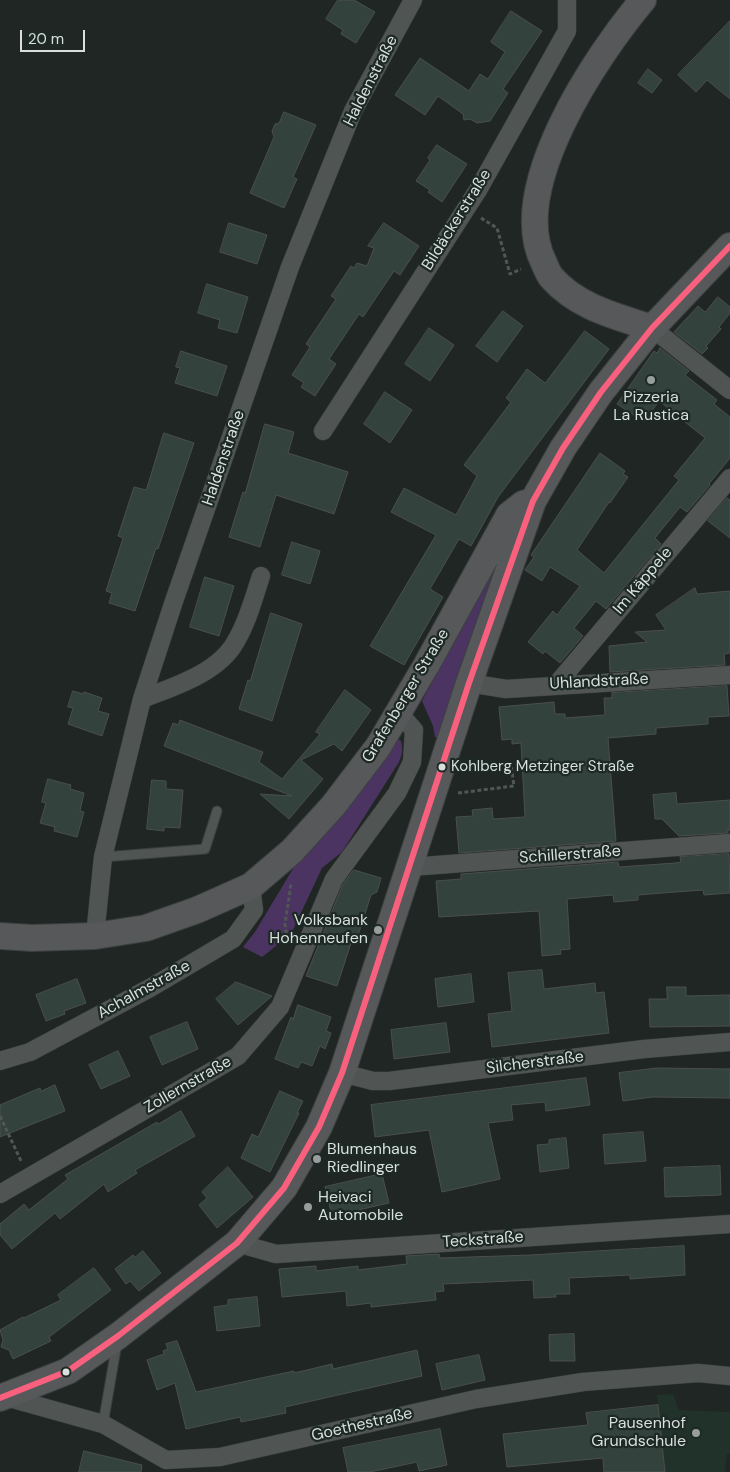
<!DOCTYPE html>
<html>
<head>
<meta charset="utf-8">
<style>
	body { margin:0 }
	#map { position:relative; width:730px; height:1472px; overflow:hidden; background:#202623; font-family:"DM Sans",sans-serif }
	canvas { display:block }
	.scale { position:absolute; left:20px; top:30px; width:65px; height:22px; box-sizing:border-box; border:2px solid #d8dfdc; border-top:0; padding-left:6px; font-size:15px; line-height:18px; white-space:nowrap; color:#d8dfdc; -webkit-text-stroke:4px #1d2924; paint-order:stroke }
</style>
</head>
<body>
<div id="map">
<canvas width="730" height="1472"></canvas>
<div class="scale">20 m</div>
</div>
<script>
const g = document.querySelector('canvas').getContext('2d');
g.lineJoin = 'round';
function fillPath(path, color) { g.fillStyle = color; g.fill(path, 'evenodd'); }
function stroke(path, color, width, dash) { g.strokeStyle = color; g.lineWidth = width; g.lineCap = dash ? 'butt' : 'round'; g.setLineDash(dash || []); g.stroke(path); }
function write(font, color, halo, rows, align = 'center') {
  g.font = font + ' "DM Sans",sans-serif'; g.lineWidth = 4.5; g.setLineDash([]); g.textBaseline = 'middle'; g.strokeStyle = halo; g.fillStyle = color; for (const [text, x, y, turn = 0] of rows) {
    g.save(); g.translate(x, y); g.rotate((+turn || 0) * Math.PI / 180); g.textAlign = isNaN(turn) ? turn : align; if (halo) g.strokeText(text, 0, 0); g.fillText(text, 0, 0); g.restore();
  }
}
const built = new Path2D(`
	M 673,1394 L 679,1410 L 730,1412 L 730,1454 L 727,1454 L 725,1472 L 665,1472 L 657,1395 Z`);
const green = new Path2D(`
	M 505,546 L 440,739 L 435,737 L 433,726 L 422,701 Z
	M 398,739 L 401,741 C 403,749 402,755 399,762 L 342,852 L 322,868 L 291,934 L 262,957 L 243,947 L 255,932 L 294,867 L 308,853 L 363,788 Z`);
const building = new Path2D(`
	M 338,0 L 354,0 L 375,12 L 356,43 L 341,34 L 343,30 L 326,19 Z
	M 511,11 L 542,31 L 503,89 L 508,93 L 490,121 L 477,123 L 470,119 L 464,120 L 463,114 L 438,96 L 425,115 L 395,95 L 420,58 L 469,91 L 480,74 L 488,79 L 505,52 L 491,42 Z
	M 730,21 L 730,99 L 707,80 L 696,92 L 678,75 Z
	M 648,69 L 662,80 L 652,93 L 638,83 Z
	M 284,112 L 316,125 L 293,177 L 297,179 L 284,208 L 250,193 L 274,137 L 272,131 L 275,124 L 279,123 Z
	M 437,145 L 467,164 L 442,202 L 428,192 L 430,190 L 416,181 L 430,160 L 428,158 Z
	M 229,223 L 267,235 L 257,264 L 220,252 Z
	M 384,223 L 419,246 L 400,275 L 394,271 L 363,317 L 359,314 L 329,359 L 336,364 L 315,396 L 301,387 L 304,383 L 292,375 L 310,347 L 306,344 L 336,299 L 331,296 L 351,266 L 354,268 L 357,263 L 367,266 L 374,248 L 368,246 Z
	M 207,284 L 248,297 L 237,333 L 218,328 L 220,320 L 198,313 Z
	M 718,297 L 730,307 L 730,313 L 719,327 L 721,329 L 706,346 L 708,348 L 702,354 L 674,332 L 698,306 L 705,312 Z
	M 503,311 L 523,326 L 497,362 L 476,346 Z
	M 429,328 L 454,345 L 430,381 L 405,364 Z
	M 585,331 L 609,349 L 498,497 L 471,546 L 459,539 L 430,589 L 443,597 L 404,665 L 370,646 L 436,535 L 391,512 L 404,488 L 456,515 L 477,476 L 464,465 L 511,402 L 506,398 L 527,369 L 545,383 Z
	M 660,348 L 689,371 L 685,375 L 717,400 L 714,404 L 730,417 L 730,458 L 709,484 L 710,485 L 687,512 L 680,507 L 655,538 L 661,544 L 606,609 L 596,601 L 574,628 L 583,636 L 560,663 L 545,651 L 543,654 L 528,642 L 553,611 L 557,615 L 580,586 L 550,567 L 542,581 L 525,570 L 534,557 L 531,555 L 600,453 L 625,471 L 623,474 L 628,477 L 610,503 L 609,502 L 577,550 L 604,573 L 679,480 L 674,476 L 705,438 L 659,401 L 644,422 L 617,404 L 654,351 L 657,353 Z
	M 181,351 L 227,366 L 217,396 L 175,383 L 180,368 L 176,367 Z
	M 385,392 L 412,410 L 390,443 L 364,424 Z
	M 265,424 L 294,432 L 288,453 L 348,472 L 334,514 L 276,495 L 260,547 L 229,537 L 243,492 L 245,493 Z
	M 164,433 L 194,443 L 158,549 L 156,548 L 135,611 L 109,603 L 112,593 L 106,591 L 123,538 L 118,536 L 134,487 L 146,490 Z
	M 727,498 L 730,500 L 730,538 L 708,521 Z
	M 292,542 L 320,551 L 310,584 L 282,575 Z
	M 205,577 L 234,586 L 219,636 L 190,627 Z
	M 695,588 L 697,594 L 730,591 L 730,653 L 724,654 L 725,665 L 610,672 L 609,646 L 647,642 L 635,632 L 666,630 L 656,615 Z
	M 271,613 L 302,624 L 272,721 L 239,709 L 248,680 L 250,681 Z
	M 727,686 L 729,716 L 708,717 L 708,724 L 656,728 L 656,734 L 608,738 L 616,841 L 459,853 L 456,817 L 473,816 L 472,810 L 492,808 L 493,819 L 525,817 L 521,743 L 512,744 L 512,739 L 502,740 L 499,707 L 554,702 L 555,714 L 565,714 L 565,718 L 605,715 L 604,698 L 612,698 L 612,693 Z
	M 345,690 L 371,710 L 342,751 L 334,744 L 301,760 L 323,779 L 289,819 L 260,794 L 292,796 L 164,746 L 173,723 L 178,725 L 180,720 L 263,752 L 259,762 L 282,779 L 320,734 L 316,732 Z
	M 73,691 L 83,694 L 84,692 L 102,698 L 98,711 L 109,714 L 102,736 L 68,724 L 73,708 L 68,707 Z
	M 48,779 L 71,785 L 70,789 L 84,793 L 80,811 L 84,812 L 77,837 L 54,831 L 55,827 L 40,823 L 46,803 L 42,802 Z
	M 152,780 L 166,781 L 166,789 L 183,790 L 180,828 L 164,827 L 164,831 L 147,829 Z
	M 676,793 L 677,804 L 730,800 L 730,830 L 728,830 L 728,833 L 679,836 L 662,819 L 655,819 L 653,795 Z
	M 729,854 L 730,893 L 704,895 L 703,890 L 662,893 L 638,895 L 638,900 L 614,902 L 613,895 L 567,899 L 570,949 L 560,950 L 561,954 L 542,956 L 539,911 L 439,917 L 436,881 L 461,879 L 461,874 L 618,862 L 619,867 L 675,863 L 681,862 L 680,857 Z
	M 354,870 L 381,878 L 377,892 L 371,895 L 356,942 L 352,940 L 337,986 L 306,976 L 343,884 Z
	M 542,970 L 544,989 L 595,983 L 596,993 L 604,992 L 609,1033 L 492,1047 L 488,1014 L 512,1011 L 508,973 Z
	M 471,974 L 474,1002 L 438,1007 L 435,979 Z
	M 77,979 L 86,1003 L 64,1011 L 65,1014 L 46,1021 L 36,995 Z
	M 236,982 L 272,996 L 238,1025 L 216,999 Z
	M 667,987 L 686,987 L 686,996 L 730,995 L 730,1026 L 650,1027 L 649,999 L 667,999 Z
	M 298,1005 L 331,1017 L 326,1031 L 331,1033 L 325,1049 L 320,1046 L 312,1066 L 301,1062 L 298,1068 L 275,1059 L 291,1017 L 293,1019 Z
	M 187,1022 L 198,1049 L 162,1065 L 150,1037 Z
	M 446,1023 L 450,1052 L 394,1059 L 391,1030 Z
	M 118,1051 L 130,1076 L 101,1089 L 89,1065 Z
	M 657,1068 L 730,1069 L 730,1098 L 652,1097 L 623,1101 L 619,1073 Z
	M 586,1078 L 590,1105 L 546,1111 L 545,1102 L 511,1105 L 513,1120 L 488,1123 L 500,1179 L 442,1192 L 429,1130 L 375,1137 L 371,1105 Z
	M 55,1085 L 65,1111 L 0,1137 L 0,1105 L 40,1088 L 41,1091 Z
	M 280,1091 L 303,1101 L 297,1113 L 299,1113 L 270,1172 L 241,1158 L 252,1134 L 258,1137 Z
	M 181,1111 L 195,1136 L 135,1170 L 137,1173 L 108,1192 L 104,1184 L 60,1219 L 55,1213 L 12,1249 L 0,1235 L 0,1224 L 24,1204 L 29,1210 L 68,1179 L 65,1175 L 157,1122 L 158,1124 Z
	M 643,1132 L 646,1161 L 605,1164 L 603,1135 Z
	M 566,1138 L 569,1168 L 540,1172 L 537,1145 L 549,1144 L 549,1140 Z
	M 720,1166 L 721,1195 L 665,1197 L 664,1168 Z
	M 228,1167 L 253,1197 L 217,1228 L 199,1205 L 207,1198 L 202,1192 Z
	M 382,1174 L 389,1203 L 332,1216 L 325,1187 Z
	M 684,1246 L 685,1275 L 630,1279 L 630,1275 L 569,1278 L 570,1294 L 555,1294 L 556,1297 L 534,1298 L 533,1280 L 443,1284 L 444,1291 L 435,1292 L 436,1300 L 371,1307 L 371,1303 L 347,1306 L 346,1291 L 282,1297 L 279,1269 L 316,1266 L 316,1271 L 358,1266 L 358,1270 L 407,1264 L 406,1256 L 439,1254 L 440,1258 L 531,1255 Z
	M 143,1251 L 161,1273 L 139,1291 L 130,1281 L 126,1284 L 115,1269 L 133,1255 L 135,1257 Z
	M 94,1268 L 111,1290 L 49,1337 L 51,1341 L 13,1359 L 9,1350 L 1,1347 L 3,1340 L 0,1330 L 23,1317 L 24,1318 L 61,1300 L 58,1295 Z
	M 257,1297 L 260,1326 L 217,1331 L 214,1307 L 228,1305 L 228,1300 Z
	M 574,1334 L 575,1361 L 550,1361 L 549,1335 Z
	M 177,1341 L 196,1392 L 294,1371 L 294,1373 L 332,1364 L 333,1369 L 417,1350 L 422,1376 L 285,1407 L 286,1413 L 241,1422 L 240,1417 L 186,1429 L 175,1383 L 157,1390 L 147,1360 L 164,1354 L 163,1351 L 168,1349 L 166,1344 Z
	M 479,1355 L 485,1380 L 442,1390 L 436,1364 Z
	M 658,1405 L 665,1472 L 604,1472 L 603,1458 L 507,1467 L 503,1434 L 588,1425 L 586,1413 Z
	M 440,1429 L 447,1465 L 419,1471 L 417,1462 L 370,1472 L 348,1472 L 343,1448 Z
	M 84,1451 L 142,1465 L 141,1472 L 79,1472 Z`);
const path = new Path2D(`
	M 481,218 L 497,228 L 510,274 L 521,269
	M 458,793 L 514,786 L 511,764
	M 287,940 L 285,924 L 291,884
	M 0,1116 L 21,1161`);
const lane = new Path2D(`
	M 103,857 L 205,849 L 217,811
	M 103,1424 L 117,1343`);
const street = new Path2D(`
	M 652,328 L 730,390
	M 323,431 L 478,190 L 567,31 L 567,0
	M 469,683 L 506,689 L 730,675
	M 556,685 L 730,478
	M 142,699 C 173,687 219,673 236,641 C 248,621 254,597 261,576
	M 410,867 L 730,843
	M 95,936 L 103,857 L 142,699 L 173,604 L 290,267 L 353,111 L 413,0
	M 0,1061 L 30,1052 L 150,988 L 233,939 L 254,910 L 251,886
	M 342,1073 L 373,1081 L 389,1081 L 644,1049 L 730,1042
	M 0,1194 L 238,1056 L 280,1007 L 334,879 L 397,793 L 412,762 L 414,730 L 399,713
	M 237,1243 L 276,1254 L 730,1224
	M 6,1397 L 103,1424 L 166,1460 L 220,1457 L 476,1399 L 583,1382 L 698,1373 L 730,1376`);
const secondary = new Path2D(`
	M 643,0 C 596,56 506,189 544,263 C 546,268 548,273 551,277 C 577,307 615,316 652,328
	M 0,936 L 32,938 L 95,936 L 146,928 L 197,910 L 251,886 L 292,851 L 333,806 L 378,747 L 427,664 L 509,515 L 523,504 L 533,501
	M 0,1398 L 68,1371 L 118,1336 L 237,1243 L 284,1188 L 319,1127 L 342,1073 L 469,683 L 533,501 L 563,448 L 601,392 L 652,328 L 730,246`);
const bus1 = new Path2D(`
	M 0,1398 L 68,1371 L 118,1336 L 237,1243 L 284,1188 L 319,1127 L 342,1073 L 469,683 L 533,501 L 563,448 L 601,392 L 652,328 L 730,246`);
const markers = [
	[651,380,5,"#989e9b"],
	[442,767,4.5,"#d8dfdc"],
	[378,930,5,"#989e9b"],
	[317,1159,5,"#989e9b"],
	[308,1207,5,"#989e9b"],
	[66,1372,4.5,"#d8dfdc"],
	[696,1433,5,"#989e9b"]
];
const busNames = [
	["Kohlberg Metzinger Straße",451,767]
];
const streetNames = [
	["Haldenstraße",371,81,-63],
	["Bildäckerstraße",457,220,-58],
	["Haldenstraße",224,458,-71],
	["Im Käppele",643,581,-50],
	["Uhlandstraße",599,682,-3],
	["Grafenberger Straße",406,696,-59],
	["Schillerstraße",570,855,-4],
	["Achalmstraße",144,990,-29],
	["Silcherstraße",535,1063,-7],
	["Zollernstraße",188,1085,-30],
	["Teckstraße",483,1240,-4],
	["Goethestraße",362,1425,-13]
];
const poiNames = [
	["Pizzeria",651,398,"center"],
	["La Rustica",651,416,"center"],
	["Volksbank",368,921],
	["Hohenneufen",368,939],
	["Blumenhaus",327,1150,"left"],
	["Riedlinger",327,1168,"left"],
	["Heivaci",318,1198,"left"],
	["Automobile",318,1216,"left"],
	["Pausenhof",686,1424],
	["Grundschule",686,1442]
];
fillPath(built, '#21322b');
fillPath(green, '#4c3462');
fillPath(building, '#33423d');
stroke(building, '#4a4f4d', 1);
stroke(lane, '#3b413e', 11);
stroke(street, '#3b413e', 19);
stroke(secondary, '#3b413e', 28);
stroke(path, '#525654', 3, [4, 2.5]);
stroke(lane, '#505553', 9);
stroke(street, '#505553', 18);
stroke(secondary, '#56585a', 26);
stroke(bus1, '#f8607d', 6);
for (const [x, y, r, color] of markers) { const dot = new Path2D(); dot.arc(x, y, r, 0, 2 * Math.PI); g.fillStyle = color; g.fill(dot); stroke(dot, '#1d2924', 2); }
write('15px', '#d8dfdc', '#1d2924', busNames, 'left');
write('16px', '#d8dfdc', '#1d2924', streetNames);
write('16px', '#d8dfdc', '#1d2924', poiNames, 'right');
</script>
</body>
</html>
